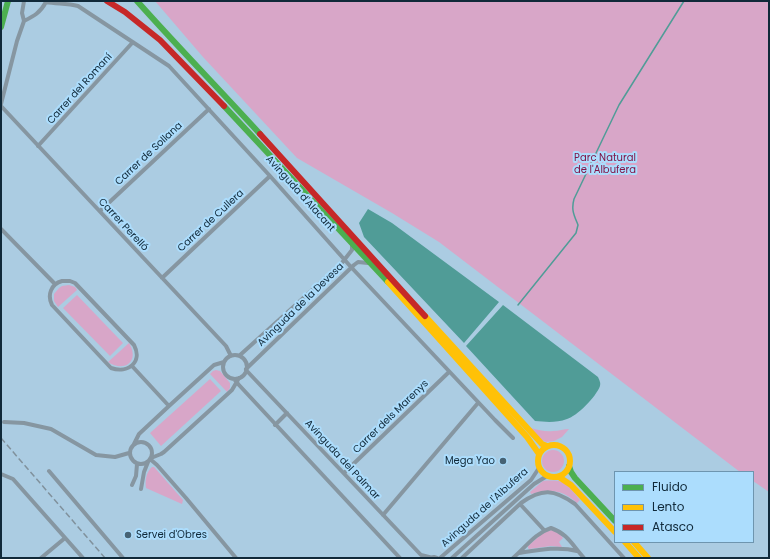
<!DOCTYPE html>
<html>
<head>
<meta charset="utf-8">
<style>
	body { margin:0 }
	#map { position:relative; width:770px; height:559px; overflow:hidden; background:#abcce2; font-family:Poppins,sans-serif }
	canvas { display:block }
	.frame { position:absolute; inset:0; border:2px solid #102939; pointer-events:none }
	.legend { position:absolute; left:614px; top:471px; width:140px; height:72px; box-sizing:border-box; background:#acddfd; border:1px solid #6e95af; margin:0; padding:5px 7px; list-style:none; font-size:12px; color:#102939 }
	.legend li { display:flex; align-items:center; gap:8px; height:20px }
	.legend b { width:20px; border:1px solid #6e95af }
</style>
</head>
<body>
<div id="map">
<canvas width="770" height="559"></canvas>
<div class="frame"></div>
<ul class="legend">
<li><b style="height:5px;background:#4caf50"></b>Fluido</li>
<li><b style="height:5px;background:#ffc107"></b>Lento</li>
<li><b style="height:5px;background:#c62828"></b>Atasco</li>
</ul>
</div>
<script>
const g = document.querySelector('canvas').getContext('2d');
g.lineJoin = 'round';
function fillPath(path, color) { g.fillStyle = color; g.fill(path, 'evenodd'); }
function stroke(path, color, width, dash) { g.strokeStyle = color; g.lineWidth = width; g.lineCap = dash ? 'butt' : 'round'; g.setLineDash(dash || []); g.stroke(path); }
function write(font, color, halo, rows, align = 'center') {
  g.font = font + ' Poppins,sans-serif'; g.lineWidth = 4; g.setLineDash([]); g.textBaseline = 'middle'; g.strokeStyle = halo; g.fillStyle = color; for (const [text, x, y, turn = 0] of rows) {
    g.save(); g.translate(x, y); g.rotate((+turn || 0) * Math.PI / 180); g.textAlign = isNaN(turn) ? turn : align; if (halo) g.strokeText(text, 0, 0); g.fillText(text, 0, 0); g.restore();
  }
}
const green = new Path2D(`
	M 155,1 L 769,1 L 769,492 L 753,481 L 753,472 L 740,472 L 439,242 L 392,213 L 297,158 L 203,57 Z
	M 69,285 L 75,287 L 77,290 L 58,307 L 54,301 L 54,294 L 59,288 L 62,286 Z
	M 77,295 L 123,343 L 110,356 L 63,308 Z
	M 129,343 C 140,361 125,373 108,362 Z
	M 216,370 L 220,371 L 230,383 L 230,388 L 227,392 L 210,374 L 213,371 Z
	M 210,379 L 221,391 L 161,446 L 150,433 Z
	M 531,428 C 538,430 546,432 553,431 C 559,431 564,429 569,429 L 562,437 L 554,441 L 546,442 L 540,439 Z
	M542 461a11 11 0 1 1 22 0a11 11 0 1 1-22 0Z
	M 152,467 L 154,467 L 183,500 L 182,504 L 146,488 C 145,481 146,472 152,467 Z
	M 543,481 C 566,479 566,484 580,500 L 577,503 C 562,489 550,489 531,494 L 530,492 Z
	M 552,530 L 558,532 L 563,538 L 559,542 L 562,547 L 551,546 L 529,549 L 528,548 L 528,546 L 544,532 Z`);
const water = new Path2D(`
	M 368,209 L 392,223 L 499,302 L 464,343 L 364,237 L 359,223 Z
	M 503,305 L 598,377 C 599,380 601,382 600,386 C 596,397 577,416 567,419 C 556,423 546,422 535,421 L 466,346 Z`);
const stream = new Path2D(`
	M 518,305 L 576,233 L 578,225 C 574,215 571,210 574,199 L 619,105 L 684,1`);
const street = new Path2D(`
	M 24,1 L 22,13 L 24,21 C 34,16 40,13 46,2
	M 46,2 C 57,4 67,3 78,6 L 169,66 L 270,176 L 351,267 L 495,420 L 513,438
	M 1,104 L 17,41 L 24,21
	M 1,106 L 226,346 L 231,356
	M 38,146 L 133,42
	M 100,211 L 209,109
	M 1,229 L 55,284
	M 162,278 L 270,176
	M 62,281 L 70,281 L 75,283 L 134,345 C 143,362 128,374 111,368 L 52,305 C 47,295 51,284 62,281 Z
	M223 367a12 12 0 1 1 24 0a12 12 0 1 1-24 0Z
	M 239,356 L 341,264 L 352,250 L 352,245
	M 132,366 L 169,406
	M 246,369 L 354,265 L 358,262 L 368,263
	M 246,370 L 421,555 L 429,557
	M 234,379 L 239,385 L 400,558
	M 4,422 L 24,423 L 51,429 L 96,455 L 115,457 L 129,453
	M 275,425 L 287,413
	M130 453a11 11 0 1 1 22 0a11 11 0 1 1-22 0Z
	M 134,444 L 139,434 L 169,406 L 214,365 L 224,362
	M 151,458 L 161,454 L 164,452 L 232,390 L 239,378
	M 150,459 L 157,465 L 186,498 L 236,558
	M 49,471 L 123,558
	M 344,473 L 449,372
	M 1,474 L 13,479 L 83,558
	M 132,485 L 136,476 L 137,464
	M 141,489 L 144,472 L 148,462
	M 520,504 L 544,530
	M 383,515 L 478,403
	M 519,553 C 538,550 559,546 577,551
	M 41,558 L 65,538
	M 428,558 L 434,557 L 437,558
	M 440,558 L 531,480 L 539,468
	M 452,558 L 534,484 L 547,476
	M 462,558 L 521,503 C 542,488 554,489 575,504 L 624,558
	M 513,558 C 525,548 535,533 551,528 C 568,534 572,545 584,558`);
const fast = new Path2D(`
	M 137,1 C 177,46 219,89 260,134
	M 1,27 L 8,1
	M 224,106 L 388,282
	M 569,466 L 571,472 L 575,478 L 615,521`);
const slow = new Path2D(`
	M 388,282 L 527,437 L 539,454
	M 425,316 L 542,444 L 547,446
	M538 461a16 16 0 1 1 32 0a16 16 0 1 1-32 0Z
	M 559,477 L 571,485 L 615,532
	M 625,542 L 639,558
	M 634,542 L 648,558`);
const jam = new Path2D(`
	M 107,1 L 125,12 L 160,40 L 224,106
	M 260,134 L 425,316`);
const rail = new Path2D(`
	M 1,438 L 105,558`);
const markers = [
	[503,461,4,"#466274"],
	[128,535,4,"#466274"]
];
const streetNames = [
	["Carrer del Romaní",80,89,-48],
	["Carrer de Sollana",149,154,-43],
	["Avinguda d'Alacant",300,194,48],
	["Carrer de Cullera",211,221,-43],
	["Carrer Perelló",123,225,47],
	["Avinguda de la Devesa",301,305,-44],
	["Carrer dels Marenys",391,417,-44],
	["Avinguda del Palmar",342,460,47],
	["Avinguda de l'Albufera",485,508,-42]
];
const parkNames = [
	["Parc Natural",605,158],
	["de l'Albufera",605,170]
];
const poiNames = [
	["Mega Yao",495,461],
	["Servei d'Obres",136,535,"left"]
];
fillPath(green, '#d8a6c8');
fillPath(water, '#509c97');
stroke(stream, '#509c97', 1.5);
stroke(street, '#8696a1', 4);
stroke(fast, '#4caf50', 6);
stroke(slow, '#ffc107', 6);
stroke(jam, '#c62828', 6);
stroke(rail, '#80919c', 1.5, [6, 3]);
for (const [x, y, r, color] of markers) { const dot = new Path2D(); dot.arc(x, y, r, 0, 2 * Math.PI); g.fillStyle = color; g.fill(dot); stroke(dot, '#acddfd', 1.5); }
write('10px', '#102939', '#acddfd', streetNames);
write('10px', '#801548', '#acddfd', parkNames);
write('10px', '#102939', '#acddfd', poiNames, 'right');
</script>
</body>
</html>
